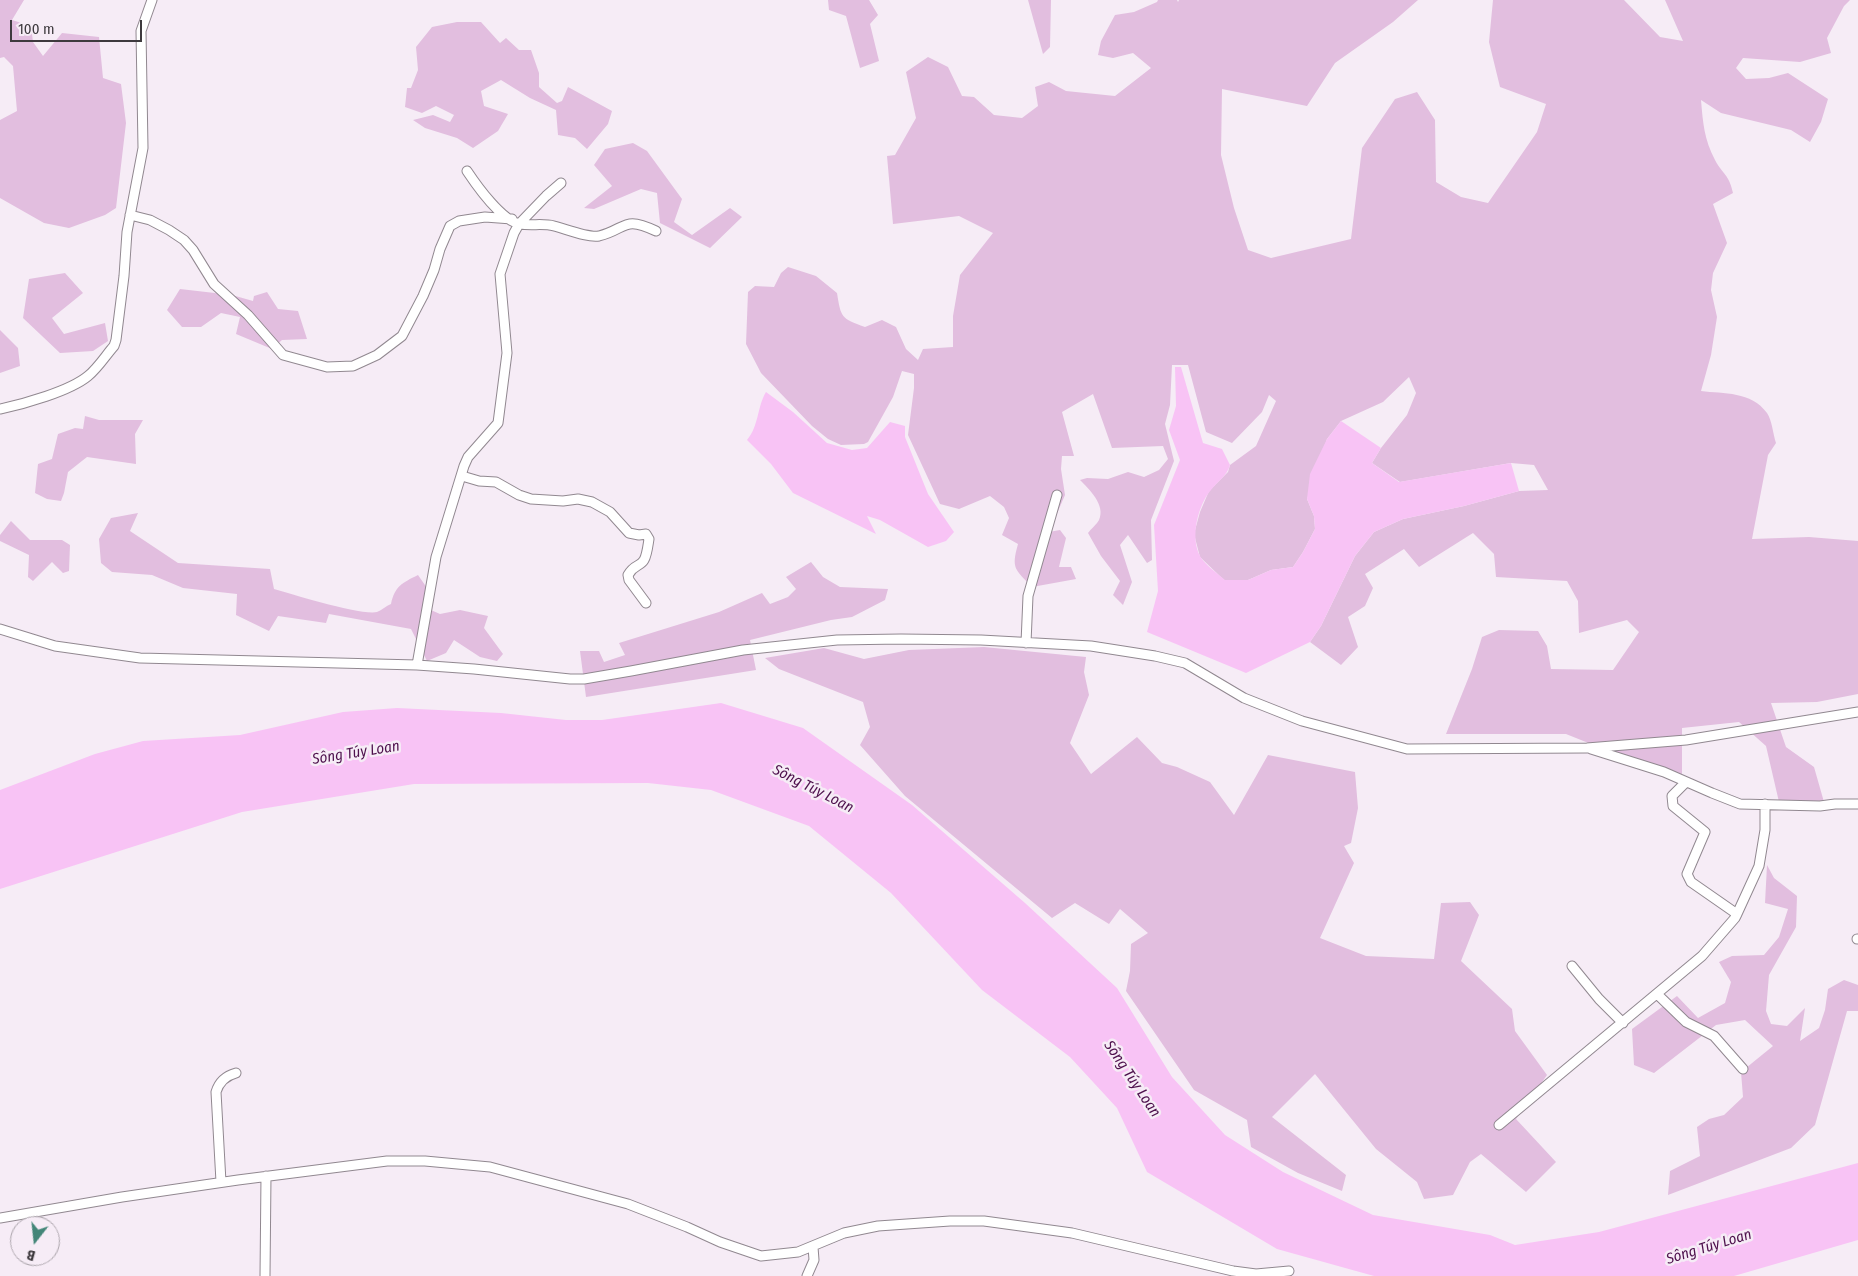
<!DOCTYPE html>
<html>
<head>
<meta charset="utf-8">
<style>
	body { margin:0 }
	#map { position:relative; width:1858px; height:1276px; overflow:hidden; background:#f6ecf6; font-family:"Fira Sans Condensed",sans-serif }
	canvas { display:block }
	.north { position:absolute; left:10px; top:1216px; width:50px; height:50px; box-sizing:border-box; background:#f6ecf6; border:1px solid #aca5ac; border-radius:50%; rotate:196deg; font-size:14px; font-weight:700; line-height:20px; text-align:center; color:#3e3a3e }
	.north::after { content:''; display:block; margin:auto; width:18px; height:22px; background:#438678; clip-path:polygon(50% 0,100% 100%,50% 72%,0 100%) }
	.scale { position:absolute; left:10px; top:20px; width:132px; height:22px; box-sizing:border-box; border:2px solid #3e3a3e; border-top:0; padding-left:6px; font-size:15px; line-height:18px; white-space:nowrap; color:#3e3a3e; -webkit-text-stroke:4px #f6ecf6; paint-order:stroke }
</style>
</head>
<body>
<div id="map">
<canvas width="1858" height="1276"></canvas>
<div class="north">B</div>
<div class="scale">100 m</div>
</div>
<script>
const g = document.querySelector('canvas').getContext('2d');
g.lineJoin = 'round';
function fillPath(path, color) { g.fillStyle = color; g.fill(path, 'evenodd'); }
function stroke(path, color, width, dash) { g.strokeStyle = color; g.lineWidth = width; g.lineCap = dash ? 'butt' : 'round'; g.setLineDash(dash || []); g.stroke(path); }
function write(font, color, halo, rows, align = 'center') {
  g.font = font + ' "Fira Sans Condensed",sans-serif'; g.lineWidth = 5; g.setLineDash([]); g.textBaseline = 'middle'; g.strokeStyle = halo; g.fillStyle = color; for (const [text, x, y, turn = 0] of rows) {
    g.save(); g.translate(x, y); g.rotate((+turn || 0) * Math.PI / 180); g.textAlign = isNaN(turn) ? turn : align; if (halo) g.strokeText(text, 0, 0); g.fillText(text, 0, 0); g.restore();
  }
}
const green = new Path2D(`
	M 0,0 L 24,0 L 12,20 L 31,26 L 33,42 L 43,56 L 62,33 L 99,37 L 103,78 L 121,84 L 126,123 L 116,208 L 105,215 L 69,228 L 44,223 L 0,198 L 0,120 L 17,111 L 13,66 L 4,57 L 0,58 Z
	M 828,0 L 869,0 L 878,15 L 870,24 L 879,61 L 860,68 L 846,16 L 829,10 Z
	M 1028,0 L 1051,0 L 1050,47 L 1043,54 Z
	M 1158,0 L 1177,0 L 1178,2 L 1179,0 L 1418,0 L 1393,22 L 1335,63 L 1307,106 L 1222,89 L 1221,155 L 1234,208 L 1248,250 L 1271,258 L 1351,239 L 1362,148 L 1395,99 L 1417,92 L 1435,120 L 1436,182 L 1461,197 L 1488,203 L 1537,132 L 1546,104 L 1500,87 L 1489,42 L 1493,0 L 1624,0 L 1660,37 L 1683,41 L 1665,0 L 1850,0 L 1844,6 L 1827,38 L 1831,53 L 1800,62 L 1743,58 L 1736,68 L 1746,79 L 1769,78 L 1788,73 L 1828,99 L 1821,122 L 1810,142 L 1791,130 L 1721,113 L 1701,100 C 1703,123 1704,139 1715,160 C 1723,175 1729,174 1733,193 L 1713,204 L 1727,243 L 1713,273 L 1711,290 L 1717,317 L 1711,355 L 1701,391 C 1724,394 1751,391 1767,413 C 1772,420 1773,434 1776,443 L 1768,455 L 1752,539 L 1809,537 L 1858,541 L 1858,694 L 1817,702 L 1771,703 L 1786,747 L 1814,767 L 1824,802 L 1779,802 L 1766,746 L 1739,722 L 1682,728 L 1682,774 L 1611,752 L 1566,734 L 1446,734 L 1472,669 L 1482,637 L 1499,630 L 1538,631 L 1547,646 L 1551,669 L 1613,670 L 1639,632 L 1627,620 L 1579,633 L 1578,601 L 1567,581 L 1496,577 L 1494,554 L 1473,533 L 1419,567 L 1404,549 L 1365,574 L 1373,588 L 1365,606 L 1348,617 L 1358,647 L 1341,665 L 1310,642 L 1321,626 L 1355,556 L 1374,532 L 1403,519 L 1464,506 L 1519,491 L 1548,490 L 1534,465 L 1511,463 L 1400,482 L 1372,463 L 1381,448 L 1407,415 L 1416,393 L 1409,377 L 1383,402 L 1341,421 L 1327,439 L 1307,499 L 1314,516 L 1315,529 L 1303,552 L 1293,567 L 1271,570 L 1248,580 L 1225,581 L 1200,557 L 1194,534 L 1200,512 L 1209,491 L 1228,472 L 1230,465 L 1256,446 L 1276,401 L 1269,395 L 1262,412 L 1232,443 L 1206,432 L 1188,365 L 1172,365 L 1170,405 L 1165,424 L 1174,461 L 1151,520 L 1152,560 L 1147,563 L 1128,535 L 1120,545 L 1132,582 L 1123,605 L 1113,595 L 1120,581 L 1101,556 L 1088,533 C 1091,529 1097,524 1099,520 C 1106,505 1089,489 1080,480 L 1087,478 L 1108,479 L 1128,472 L 1144,477 L 1159,470 L 1168,459 L 1163,446 L 1112,448 L 1093,394 L 1062,412 L 1074,456 L 1062,456 L 1061,469 L 1065,495 L 1049,532 L 1060,530 L 1066,538 L 1059,567 L 1071,567 L 1076,579 L 1032,587 C 1015,569 1011,569 1018,544 L 1002,535 L 1009,518 L 1004,507 L 990,496 L 959,509 L 940,504 L 908,435 L 914,388 L 914,374 L 902,371 L 893,397 L 868,442 L 864,444 L 841,445 L 828,439 L 812,426 L 761,373 L 746,344 L 748,292 L 755,286 L 774,287 L 781,273 L 788,267 L 816,276 L 837,293 C 841,318 841,318 865,327 L 882,320 L 896,327 L 906,349 L 918,360 L 923,349 L 953,347 L 953,316 L 960,275 L 993,233 L 959,216 L 893,224 L 887,156 L 895,155 L 916,118 L 906,72 L 928,57 L 948,67 L 962,96 L 974,97 L 994,115 L 1022,118 L 1038,106 L 1035,87 L 1049,82 L 1066,91 L 1115,96 L 1151,68 L 1133,53 L 1113,58 L 1098,55 L 1101,41 L 1115,15 L 1134,12 L 1157,2 Z
	M 457,22 L 481,22 L 500,43 L 506,38 L 519,50 L 531,50 L 539,73 L 539,87 L 557,103 L 562,101 L 568,87 L 612,111 L 608,124 L 587,149 L 575,138 L 558,135 L 556,110 L 530,98 L 501,80 L 481,91 L 484,106 L 508,114 L 498,131 L 473,148 L 457,138 L 425,128 L 413,120 L 433,115 L 450,122 L 454,115 L 436,106 L 422,113 L 405,107 L 407,88 L 411,88 L 418,70 L 416,47 L 432,27 Z
	M 633,143 L 647,151 L 682,199 L 674,222 L 692,235 L 730,208 L 742,217 L 710,248 L 660,223 L 657,193 L 641,189 L 594,209 L 584,208 L 612,186 L 594,165 L 605,149 Z
	M 65,273 L 83,293 L 52,318 L 64,334 L 105,323 L 108,341 L 93,351 L 60,353 L 23,318 L 29,279 Z
	M 180,289 L 232,295 L 253,301 L 254,296 L 267,292 L 278,309 L 298,311 L 307,339 L 282,340 L 272,349 L 236,334 L 240,317 L 221,313 L 201,327 L 182,327 L 167,310 Z
	M 0,330 L 18,348 L 20,366 L 0,373 Z
	M 85,416 L 99,420 L 143,420 L 135,434 L 136,464 L 87,457 L 68,472 L 64,493 L 61,501 L 47,499 L 35,493 L 38,464 L 52,459 L 58,434 L 75,428 L 83,429 Z
	M 138,513 L 130,531 L 178,563 L 270,569 L 274,589 C 291,594 363,616 377,612 C 382,610 386,606 391,604 C 395,586 402,583 418,575 L 427,588 L 424,607 L 440,614 L 460,610 L 488,616 L 484,628 L 503,654 L 497,661 L 480,657 L 454,640 L 446,653 L 427,661 L 411,629 L 329,614 L 326,623 L 278,616 L 269,631 L 236,615 L 237,594 L 183,588 L 152,575 L 112,572 L 101,563 L 99,539 L 111,518 Z
	M 11,521 L 30,540 L 62,540 L 70,545 L 69,571 L 63,573 L 52,562 L 33,581 L 28,577 L 29,555 L 0,541 L 0,535 Z
	M 811,562 L 823,577 L 840,587 L 888,589 L 885,600 L 852,617 L 831,620 L 750,640 L 756,670 L 586,697 L 580,651 L 599,651 L 604,662 L 625,655 L 619,643 L 719,612 L 762,593 L 770,604 L 788,597 L 796,589 L 786,577 Z
	M 984,647 L 1086,657 L 1084,672 L 1089,695 L 1070,743 L 1091,774 L 1137,737 L 1162,763 L 1177,767 L 1210,782 L 1234,815 L 1268,755 L 1355,772 L 1358,808 L 1351,843 L 1344,846 L 1354,863 L 1320,938 L 1366,956 L 1434,959 L 1441,903 L 1470,902 L 1479,915 L 1461,961 L 1512,1009 L 1515,1031 L 1547,1075 L 1516,1119 L 1556,1162 L 1526,1192 L 1481,1154 L 1470,1162 L 1453,1195 L 1424,1199 L 1417,1182 L 1376,1149 L 1315,1074 L 1272,1117 L 1346,1175 L 1342,1191 L 1298,1173 L 1251,1147 L 1247,1120 L 1194,1090 L 1126,991 L 1130,971 L 1131,944 L 1148,933 L 1120,909 L 1109,924 L 1075,903 L 1052,918 L 905,796 L 860,745 L 870,727 L 863,702 L 779,669 L 765,658 L 824,648 L 864,659 L 909,650 Z
	M 1767,865 L 1774,878 L 1797,896 L 1796,927 L 1769,975 L 1766,1011 L 1771,1024 L 1787,1026 L 1805,1008 L 1800,1041 L 1819,1028 L 1825,1010 L 1828,989 L 1844,980 L 1858,985 L 1858,1011 L 1847,1011 L 1815,1125 L 1791,1148 L 1668,1195 L 1670,1171 L 1700,1156 L 1697,1127 L 1709,1119 L 1724,1115 L 1743,1097 L 1741,1072 L 1773,1046 L 1745,1020 L 1716,1025 L 1654,1073 L 1634,1065 L 1632,1029 L 1677,996 L 1698,1018 L 1725,1003 L 1731,982 L 1719,962 L 1732,956 L 1764,955 L 1779,937 L 1788,909 L 1765,903 Z`);
const water = new Path2D(`
	M 1175,367 L 1181,367 L 1203,443 L 1222,449 L 1230,465 C 1227,476 1218,481 1211,490 C 1198,505 1190,537 1200,556 C 1203,563 1218,574 1225,580 L 1248,580 L 1271,570 L 1293,567 L 1303,552 L 1315,529 L 1314,516 L 1307,499 L 1310,474 L 1327,439 L 1341,421 L 1381,448 L 1372,463 L 1399,482 L 1511,463 L 1519,491 L 1464,506 L 1403,519 L 1374,532 L 1355,556 L 1321,626 L 1310,642 L 1246,673 L 1147,632 L 1158,591 L 1154,525 L 1180,460 L 1169,430 L 1176,406 Z
	M 766,392 L 793,412 L 827,443 L 852,450 L 867,448 L 890,422 L 905,426 L 905,437 L 928,494 L 954,532 L 946,541 L 928,547 L 880,520 L 867,516 L 876,534 L 793,493 L 771,464 L 747,440 C 759,426 757,407 766,392 Z
	M 721,703 L 803,728 L 912,805 L 1025,903 L 1117,988 L 1172,1077 L 1225,1135 L 1283,1172 L 1373,1215 L 1490,1235 L 1515,1245 L 1599,1232 L 1858,1163 L 1858,1240 L 1734,1276 L 1374,1276 L 1277,1249 L 1147,1172 L 1117,1108 L 1070,1057 L 982,990 L 891,893 L 809,826 L 711,790 L 648,783 L 414,784 L 242,812 L 0,889 L 0,790 L 95,754 L 143,741 L 240,735 L 343,712 L 397,708 L 501,713 L 566,720 L 602,720 Z`);
const minor = new Path2D(`
	M 467,171 C 477,186 502,221 520,224 C 532,226 543,223 554,226 C 566,229 588,238 599,236 C 627,229 623,215 656,231
	M 130,215 L 150,220 L 169,230 L 184,240 L 193,250 L 214,284 L 248,315 L 283,355 L 327,367 L 353,366 L 377,355 L 402,336 L 423,296 L 434,270 L 440,249 L 450,226 L 459,221 L 485,217 L 512,219
	M 0,409 C 24,404 70,391 88,376 C 98,368 106,355 114,346 L 116,340 L 124,276 L 127,232 L 143,148 L 141,31 L 152,0
	M 462,476 L 479,481 L 496,482 L 519,495 L 531,499 L 563,501 L 578,499 L 592,502 L 610,512 L 629,533 L 639,535 L 646,534 L 649,539 C 648,545 647,555 644,560 C 640,567 634,564 628,575 L 629,580 L 646,603
	M 0,629 L 55,646 L 140,658 L 417,665 L 474,669 L 570,679 L 584,679 L 631,671 L 743,650 L 837,640 L 901,639 L 981,640 L 1091,646 L 1155,656 L 1185,663 L 1244,698 L 1302,721 L 1407,749 L 1587,748 L 1686,740 L 1858,712
	M 1026,643 L 1028,596 L 1057,495
	M 417,665 L 436,557 L 464,466 L 468,457 L 498,423 L 507,353 L 500,274 L 514,233 L 519,224 L 546,196 L 561,183
	M 1591,749 L 1664,772 L 1712,793 L 1740,804 L 1820,806 L 1835,804 L 1858,804
	M 1737,914 L 1759,866 L 1765,830 L 1765,804
	M 1857,939 L 1858,939
	M 1572,966 L 1599,999 L 1623,1023
	M 1657,994 L 1686,1022 L 1714,1036 L 1743,1069
	M 1499,1125 L 1702,956 L 1735,918 L 1737,914 L 1691,882 L 1687,874 L 1705,832 L 1673,806 L 1672,796 L 1686,782
	M 221,1182 L 216,1092 C 219,1082 225,1076 236,1073
	M 0,1218 L 122,1197 L 238,1180 L 387,1161 L 425,1161 L 490,1167 L 628,1204 L 687,1227 L 720,1242 L 761,1256 L 798,1252 L 844,1233 L 878,1226 L 950,1221 L 984,1221 L 1072,1233 L 1233,1271 L 1256,1274 L 1289,1271
	M 265,1276 L 266,1176
	M 807,1276 L 814,1260 L 813,1247`);
const waterNames = [
	["Sông Túy Loan",356,753,-9],
	["Sông Túy Loan",813,789,27],
	["Sông Túy Loan",1132,1079,56],
	["Sông Túy Loan",1709,1247,-17]
];
fillPath(green, '#e2bedf');
fillPath(water, '#f8c3f5');
stroke(minor, '#918890', 11);
stroke(minor, '#fff', 9);
write('italic 15px', '#4e114d', '#f6ecf6', waterNames);
</script>
</body>
</html>
